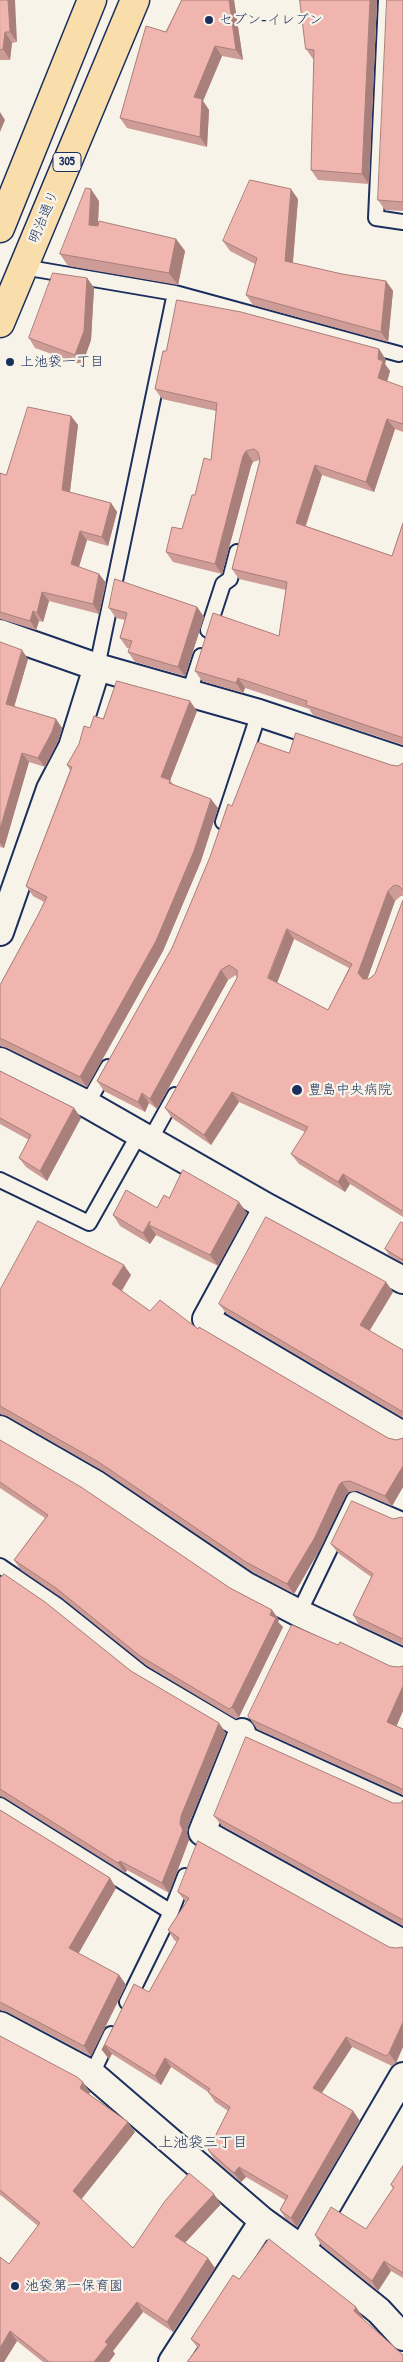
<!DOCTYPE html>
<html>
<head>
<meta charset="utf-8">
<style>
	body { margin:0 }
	canvas { display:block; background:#f7f3e8 }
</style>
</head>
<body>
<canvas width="403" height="2362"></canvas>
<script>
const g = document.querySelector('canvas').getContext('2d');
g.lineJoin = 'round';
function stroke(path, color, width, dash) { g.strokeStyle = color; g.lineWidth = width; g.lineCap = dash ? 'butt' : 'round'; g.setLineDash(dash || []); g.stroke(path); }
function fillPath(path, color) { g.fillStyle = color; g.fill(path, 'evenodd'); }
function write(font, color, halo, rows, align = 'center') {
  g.font = font + ' "Patrick Hand","Klee One",sans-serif'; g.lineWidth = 4.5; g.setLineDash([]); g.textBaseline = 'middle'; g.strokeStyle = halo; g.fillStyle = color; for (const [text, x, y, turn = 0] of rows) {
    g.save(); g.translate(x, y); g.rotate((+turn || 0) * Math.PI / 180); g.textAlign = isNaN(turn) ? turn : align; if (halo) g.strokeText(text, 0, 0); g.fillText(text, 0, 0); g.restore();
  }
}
const lane = new Path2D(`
	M 386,0 L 376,218 L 403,222
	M 23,267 L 175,293 L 399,354
	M 208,630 L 223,584 L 230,579 L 237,552
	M 97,667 L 175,293
	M 189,693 L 201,656
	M 223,822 L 259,713
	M 87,1104 L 108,1067
	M 150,1140 L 175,1095
	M 0,1180 L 89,1223 L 139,1134
	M 0,1566 L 57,1605 L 142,1673 L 242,1732 L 403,1805
	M 297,1617 L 354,1499 L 403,1520
	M 0,1805 L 171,1912
	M 127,2002 L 171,1912 L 185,1876
	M 92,2074 L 111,2034`);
const street = new Path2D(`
	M 0,633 L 97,667 L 259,713 L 403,761
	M 0,932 L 50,789 L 72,747 L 97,667
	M 0,1061 L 87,1104 L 267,1207 L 403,1280
	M 267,1207 L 206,1319 L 403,1435
	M 0,1429 L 96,1484 L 245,1585 L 299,1613 L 403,1662
	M 242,1732 L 202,1832 L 403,1943
	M 0,2025 L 92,2074 L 263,2221 L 302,2249 L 379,2311 L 403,2337
	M 302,2249 L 403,2076
	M 172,2362 L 263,2221`);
const primary = new Path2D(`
	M 0,228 L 92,0
	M 0,323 L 135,0`);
const wall = new Path2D(`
	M 0,0 L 17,42 L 12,43 L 10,60 L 0,60 Z
	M 182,0 L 234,0 L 243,60 L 222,56 L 203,101 L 209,110 L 207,147 L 127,128 L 120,118 Z
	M 300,0 L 377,0 L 369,184 L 318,180 L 311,170 L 314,59 L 313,59 L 306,49 Z
	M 403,0 L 403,211 L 385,210 L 378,200 Z
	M 298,199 L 293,263 L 342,274 L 386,281 L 393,291 L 388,342 L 253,305 L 246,295 L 255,264 L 230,251 L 223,241 Z
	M 99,201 L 98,226 L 176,239 L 185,251 L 178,285 L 68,266 L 60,254 Z
	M 87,278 L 94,288 L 91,340 L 82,365 L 35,348 L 29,338 Z
	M 379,349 L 386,360 L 385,364 L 390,371 L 387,382 L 403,387 L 403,432 L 395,429 L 374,492 L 322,475 L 306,526 L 392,556 L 403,523 L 403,745 L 313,715 L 309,709 L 245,688 L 243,693 L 202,681 L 195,671 L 279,636 L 286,590 L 239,579 L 232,569 L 260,460 L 253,462 L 251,466 L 222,574 L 173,562 L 166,552 L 182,529 L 195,495 L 211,460 L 216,411 L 162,399 L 155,389 L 166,351 Z
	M 71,416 L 78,425 L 70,492 L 111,503 L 117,512 L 108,546 L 87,540 L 79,567 L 99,574 L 106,583 L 99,614 L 49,601 L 43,622 L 39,621 L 36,630 L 0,619 L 0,473 L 6,475 Z
	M 197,607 L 204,617 L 185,676 L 135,662 L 128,652 L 129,648 L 127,648 L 120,638 L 125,620 L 116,618 L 109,608 Z
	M 0,642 L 28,659 L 14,707 L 56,719 L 62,728 L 58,741 L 45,767 L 29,762 L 4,848 L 0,847 Z
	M 197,711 L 170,780 L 173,784 L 218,808 L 201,861 L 163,951 L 87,1087 L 7,1048 L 0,1046 L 0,985 L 37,917 L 44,902 L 33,896 L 26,886 L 70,770 L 67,765 L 90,728 L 103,719 Z
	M 289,753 L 391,765 L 398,766 L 403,763 L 403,896 L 401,896 L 395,901 L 367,979 L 369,979 L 375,974 L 403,900 L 403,1217 L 350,1184 L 345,1192 L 299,1164 L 291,1154 L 305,1132 L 239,1102 L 211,1145 L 172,1118 L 165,1108 L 237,978 L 236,975 L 228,980 L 157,1109 L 149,1103 L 145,1112 L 104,1091 L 97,1081 L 172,948 L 232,806 ZM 294,939 L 349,968 L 328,1010 L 277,983 Z
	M 0,1071 L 74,1108 L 81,1118 L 47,1181 L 26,1167 L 19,1158 L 29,1140 L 0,1124 Z
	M 169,1198 L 247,1213 L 218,1266 L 156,1235 L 150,1244 L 120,1226 L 113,1215 L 157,1208 Z
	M 403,1223 L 403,1263 L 389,1255 L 385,1249 Z
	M 131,1275 L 122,1291 L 150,1311 L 198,1329 L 388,1438 L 396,1440 L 403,1438 L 403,1487 L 392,1506 L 357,1491 L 349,1492 L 346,1495 L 320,1549 L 294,1594 L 253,1572 L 103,1471 L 7,1416 L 0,1414 L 0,1290 Z
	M 386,1282 L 393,1292 L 369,1331 L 403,1350 L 403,1418 L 226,1313 L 219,1304 Z
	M 0,1440 L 230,1588 L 272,1610 L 279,1620 L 278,1622 L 283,1627 L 239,1717 L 236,1719 L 147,1666 L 62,1598 L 21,1570 L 14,1560 L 45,1518 L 0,1488 Z
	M 403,1518 L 403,1645 L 359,1625 L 353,1615 L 371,1577 L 338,1553 L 331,1544 L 393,1519 Z
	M 0,1577 L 131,1671 L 226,1733 L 188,1826 L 187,1834 L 189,1840 L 169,1893 L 127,1870 L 125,1873 L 5,1798 L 0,1796 Z
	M 338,1645 L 390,1666 L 398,1667 L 397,1726 L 403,1729 L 403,1795 L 257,1729 L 250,1719 Z
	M 403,1800 L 403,1926 L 221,1825 L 214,1816 L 401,1803 Z
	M 0,1810 L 110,1878 L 116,1888 L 78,1953 L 119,1975 L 126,1985 L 91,2056 L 7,2012 L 0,2010 Z
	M 178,1892 L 389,1947 L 396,2063 L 392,2066 L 352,2047 L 322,2093 L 353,2111 L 360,2121 L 297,2227 L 286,2219 L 280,2210 L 285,2200 L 246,2177 L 241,2182 L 214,2159 L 208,2150 L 228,2111 L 215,2102 L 208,2092 L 171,2067 L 161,2085 L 112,2054 L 109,2059 L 102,2050 L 149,1992 L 177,1942 L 174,1940 L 168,1930 L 186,1902 L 185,1901 Z
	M 0,2036 L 90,2092 L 89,2094 L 135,2132 L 81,2199 L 133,2248 L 221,2204 L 185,2243 L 215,2268 L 173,2332 L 143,2312 L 113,2351 L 115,2354 L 109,2362 L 43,2362 L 17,2341 L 4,2362 L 9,2264 L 38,2226 L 3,2197 L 0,2195 Z
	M 403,2166 L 403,2278 L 391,2271 L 378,2291 L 321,2245 L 315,2235 L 366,2229 L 393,2188 L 391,2185 Z
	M 239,2279 L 363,2317 L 362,2318 L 198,2348 L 191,2339 Z`);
const shadedWall = new Path2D(`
	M 8,0 L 15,0 L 17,42 L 10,32 Z
	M 229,0 L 234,0 L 243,60 L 236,50 Z
	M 370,0 L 377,0 L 369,184 L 362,174 Z
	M 5,32 L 12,43 L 10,60 L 3,49 Z
	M 215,46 L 222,56 L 203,101 L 209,110 L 207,147 L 200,137 L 194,97 Z
	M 0,112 L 5,120 L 0,132 Z
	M 91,189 L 99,201 L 97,237 L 89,225 Z
	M 291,189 L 298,199 L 292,271 L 285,261 Z
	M 176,239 L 185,251 L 178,285 L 169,273 Z
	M 87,278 L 94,288 L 91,340 L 82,365 L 75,355 Z
	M 386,281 L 393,291 L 388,342 L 381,332 Z
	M 379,349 L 386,360 L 385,364 L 390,371 L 385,388 L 378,378 L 378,359 Z
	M 71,416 L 78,425 L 69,499 L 62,490 Z
	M 387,419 L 395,429 L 374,492 L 366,482 Z
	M 246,451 L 253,462 L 251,466 L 222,574 L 215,564 L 243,456 Z
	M 315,465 L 322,475 L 303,533 L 296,523 Z
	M 111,503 L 117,512 L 108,546 L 102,537 Z
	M 80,531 L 87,540 L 77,573 L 71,564 Z
	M 99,574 L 106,583 L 99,614 L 93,604 Z
	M 42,592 L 49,601 L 43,622 L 37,613 Z
	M 197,607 L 204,617 L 185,676 L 178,667 Z
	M 33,611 L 39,621 L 36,630 L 30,621 Z
	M 22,650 L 28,659 L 12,714 L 6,704 Z
	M 238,678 L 245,688 L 243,693 L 236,683 Z
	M 190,701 L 197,711 L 168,786 L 161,777 Z
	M 56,719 L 62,728 L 58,741 L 45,767 L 38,758 Z
	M 22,753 L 29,762 L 4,848 L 0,843 L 0,829 Z
	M 211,799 L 218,808 L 201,861 L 163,951 L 87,1087 L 80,1077 Z
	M 388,891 L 395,901 L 366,983 L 358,973 Z
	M 287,929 L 294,939 L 275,988 L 268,978 Z
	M 221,970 L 228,980 L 157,1109 L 150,1099 Z
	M 232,1092 L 239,1102 L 211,1145 L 204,1135 Z
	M 142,1093 L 149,1103 L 145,1112 L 138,1102 Z
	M 74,1108 L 81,1118 L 47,1181 L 40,1171 Z
	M 343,1174 L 350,1184 L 345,1192 L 338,1182 Z
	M 239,1202 L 247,1213 L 218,1266 L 210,1255 Z
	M 149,1225 L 156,1235 L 150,1244 L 143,1233 Z
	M 124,1265 L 131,1275 L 119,1294 L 112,1284 Z
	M 386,1282 L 393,1292 L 367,1335 L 360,1325 Z
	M 403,1466 L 403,1487 L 392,1506 L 385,1496 Z
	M 342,1482 L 349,1492 L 346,1495 L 320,1549 L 294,1594 L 287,1584 L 339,1485 Z
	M 272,1610 L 279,1620 L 278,1622 L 283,1627 L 239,1717 L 232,1707 L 270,1615 Z
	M 403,1686 L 403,1711 L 394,1732 L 387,1722 Z
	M 219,1723 L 226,1733 L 188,1826 L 187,1834 L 189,1840 L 169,1893 L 162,1883 L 180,1824 L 181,1816 Z
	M 120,1861 L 127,1870 L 125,1873 L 118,1863 Z
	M 110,1878 L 116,1888 L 76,1958 L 69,1948 Z
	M 119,1975 L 126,1985 L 91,2056 L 84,2046 Z
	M 403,2022 L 403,2047 L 396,2063 L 389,2053 Z
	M 346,2037 L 352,2047 L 319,2097 L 313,2088 Z
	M 105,2045 L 112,2054 L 109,2059 L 102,2050 Z
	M 165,2058 L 171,2067 L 161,2085 L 155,2076 Z
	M 83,2082 L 90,2092 L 87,2098 L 80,2088 Z
	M 353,2111 L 360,2121 L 297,2227 L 291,2218 Z
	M 128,2122 L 135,2132 L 80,2201 L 73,2191 Z
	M 239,2167 L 246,2177 L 241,2182 L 234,2173 Z
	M 214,2194 L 221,2204 L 182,2246 L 175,2236 Z
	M 208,2258 L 215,2268 L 173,2332 L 167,2322 Z
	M 384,2261 L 391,2271 L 378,2291 L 372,2281 Z
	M 137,2302 L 143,2312 L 113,2351 L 115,2354 L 109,2362 L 94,2362 L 105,2342 Z
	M 356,2307 L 363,2317 L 360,2321 L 354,2311 Z
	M 10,2331 L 17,2341 L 4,2362 L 0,2362 L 0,2348 Z`);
const building = new Path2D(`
	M 0,0 L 8,0 L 10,32 L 5,32 L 3,49 L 0,50 Z
	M 182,0 L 229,0 L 236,50 L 215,46 L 194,97 L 202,99 L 200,137 L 120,118 L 146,26 L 166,32 Z
	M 300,0 L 370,0 L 362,174 L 311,170 L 314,50 L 306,49 Z
	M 387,0 L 403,0 L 403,202 L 378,200 Z
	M 250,180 L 291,189 L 285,261 L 342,274 L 386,281 L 381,332 L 246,295 L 257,258 L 223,241 Z
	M 86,188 L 91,189 L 89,225 L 98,226 L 99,221 L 176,239 L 169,273 L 60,254 Z
	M 53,273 L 87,278 L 84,331 L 75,355 L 29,338 Z
	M 177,300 L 241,312 L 379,349 L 378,359 L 383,361 L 378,378 L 403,387 L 403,424 L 387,419 L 366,482 L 315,465 L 296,523 L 392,556 L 403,523 L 403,738 L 401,737 L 306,705 L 307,701 L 238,678 L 236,683 L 195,671 L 213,613 L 279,636 L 287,582 L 232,569 L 260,460 L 258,452 L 254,449 L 246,451 L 243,456 L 215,564 L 166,552 L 172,527 L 182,529 L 192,495 L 195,495 L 204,458 L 211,460 L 217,403 L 155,389 L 163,351 L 166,351 Z
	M 28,407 L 71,416 L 62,490 L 111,503 L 102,537 L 80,531 L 71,564 L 99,574 L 93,604 L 42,592 L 37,613 L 33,611 L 30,621 L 0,612 L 0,473 L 6,475 Z
	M 115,579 L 197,607 L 178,667 L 128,652 L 132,641 L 120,638 L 127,613 L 109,608 Z
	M 0,642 L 22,650 L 6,704 L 56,719 L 52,732 L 38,758 L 22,753 L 0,829 Z
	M 117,681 L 190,701 L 161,777 L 170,780 L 169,783 L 211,799 L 194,851 L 156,941 L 80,1077 L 0,1038 L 0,985 L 37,917 L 47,897 L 26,886 L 72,767 L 67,765 L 79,744 L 84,726 L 90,728 L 94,716 L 103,719 Z
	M 296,733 L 391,765 L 398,766 L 403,763 L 403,890 L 399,886 L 394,885 L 388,891 L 358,973 L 363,979 L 369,979 L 375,974 L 403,900 L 403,1210 L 402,1211 L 343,1174 L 338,1182 L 291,1154 L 308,1127 L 232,1092 L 204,1135 L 165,1108 L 237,978 L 237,970 L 229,965 L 221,970 L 150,1099 L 142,1093 L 138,1102 L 97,1081 L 172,948 L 210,857 L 228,804 L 232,806 L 257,742 L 289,753 ZM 287,929 L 352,964 L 328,1010 L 268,978 Z
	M 0,1071 L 74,1108 L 40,1171 L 19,1158 L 31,1135 L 0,1118 Z
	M 183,1170 L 239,1202 L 210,1255 L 149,1225 L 150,1221 L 143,1233 L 113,1215 L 126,1190 L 157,1208 L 164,1195 L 169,1198 Z
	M 266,1217 L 386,1282 L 360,1325 L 403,1350 L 403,1412 L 219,1304 Z
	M 38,1221 L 124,1265 L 112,1284 L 150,1311 L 160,1300 L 198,1329 L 199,1327 L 388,1438 L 396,1440 L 403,1438 L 403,1466 L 385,1496 L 350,1481 L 342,1482 L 339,1485 L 314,1539 L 287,1584 L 246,1562 L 97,1461 L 0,1406 L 0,1290 Z
	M 401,1222 L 403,1223 L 403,1260 L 385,1249 Z
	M 0,1440 L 81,1487 L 230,1588 L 272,1610 L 270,1615 L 276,1618 L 232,1707 L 229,1709 L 140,1656 L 56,1588 L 14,1560 L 48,1515 L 0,1482 Z
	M 352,1501 L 393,1519 L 402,1517 L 403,1518 L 403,1639 L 353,1615 L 373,1574 L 331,1544 Z
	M 4,1574 L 45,1602 L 131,1671 L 219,1723 L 181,1816 L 180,1824 L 183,1830 L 162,1883 L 120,1861 L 118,1863 L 0,1789 L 0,1577 L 1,1577 Z
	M 292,1625 L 338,1645 L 340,1642 L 390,1666 L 398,1667 L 403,1666 L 403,1686 L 387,1722 L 403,1729 L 403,1790 L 400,1788 L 250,1719 L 248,1716 Z
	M 246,1737 L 393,1803 L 401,1803 L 403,1800 L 403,1920 L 214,1816 Z
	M 0,1810 L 110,1878 L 69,1948 L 119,1975 L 84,2046 L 0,2002 Z
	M 198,1841 L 389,1947 L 396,1948 L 403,1947 L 403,2022 L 389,2053 L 386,2056 L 346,2037 L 313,2088 L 353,2111 L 291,2218 L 280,2210 L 288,2196 L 239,2167 L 234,2173 L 208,2150 L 230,2107 L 208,2092 L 210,2089 L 165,2058 L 155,2076 L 105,2045 L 102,2050 L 134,1984 L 149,1992 L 179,1938 L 168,1930 L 189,1898 L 178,1892 Z
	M 0,2036 L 77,2077 L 83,2082 L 80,2088 L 128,2122 L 73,2191 L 133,2248 L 165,2201 L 189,2173 L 214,2194 L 175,2236 L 208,2258 L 167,2322 L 137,2302 L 105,2342 L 108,2344 L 94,2362 L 49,2362 L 10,2331 L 0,2348 L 0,2257 L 9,2264 L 40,2223 L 0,2190 Z
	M 403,2166 L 403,2273 L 384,2261 L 372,2281 L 315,2235 L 331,2207 L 366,2229 L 394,2187 L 391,2185 Z
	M 269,2239 L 356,2307 L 354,2311 L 403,2355 L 403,2362 L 187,2362 L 200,2345 L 191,2339 L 233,2275 L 239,2279 Z`);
const markers = [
	[209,20,5,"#1b2f5e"],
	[10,362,5,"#1b2f5e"],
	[297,1090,6,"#1b2f5e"],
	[15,2286,5,"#1b2f5e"]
];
const shields = [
	[67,162,28]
];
const shieldNames = [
	["305",67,162]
];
const poiNames = [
	["セブン-イレブン",219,20],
	["上池袋一丁目",20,362],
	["豊島中央病院",308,1090],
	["池袋第一保育園",25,2286]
];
const streetNames = [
	["明治通り",44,217,-67]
];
const neighbourhoodNames = [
	["上池袋三丁目",203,2143]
];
stroke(lane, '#1b2f5e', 18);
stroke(street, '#1b2f5e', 30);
stroke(primary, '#1b2f5e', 31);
stroke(lane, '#f7f3e8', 14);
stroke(street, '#f7f3e8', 26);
stroke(primary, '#f9deab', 28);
fillPath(wall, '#ce9c96');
fillPath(shadedWall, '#a87f7a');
fillPath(building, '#f0b5ae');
stroke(building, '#a87f7a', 1);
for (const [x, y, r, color] of markers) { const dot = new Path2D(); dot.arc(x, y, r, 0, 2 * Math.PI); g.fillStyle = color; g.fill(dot); stroke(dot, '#f7f3e8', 2); }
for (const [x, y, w] of shields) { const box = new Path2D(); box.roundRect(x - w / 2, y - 9.5, w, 19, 4); g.fillStyle = '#f7f3e8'; g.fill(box); stroke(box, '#1b2f5e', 1); }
write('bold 12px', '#1b2f5e', null, shieldNames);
write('14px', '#1b2f5e', '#f7f3e8', poiNames, 'left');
write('14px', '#1b2f5e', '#f7f3e8', streetNames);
write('15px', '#1b2f5e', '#f7f3e8', neighbourhoodNames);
</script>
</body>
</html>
